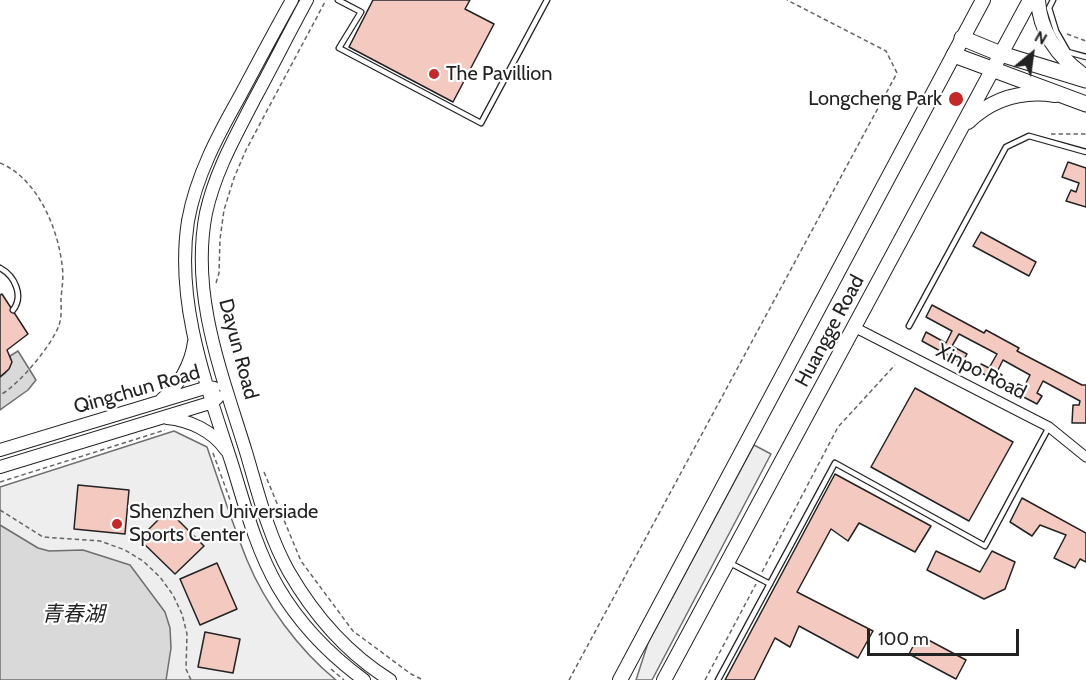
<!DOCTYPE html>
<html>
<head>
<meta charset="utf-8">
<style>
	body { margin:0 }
	#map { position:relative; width:1086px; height:680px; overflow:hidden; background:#fff; font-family:Cabin,sans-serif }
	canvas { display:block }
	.north { position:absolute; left:1002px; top:24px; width:60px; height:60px; -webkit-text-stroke:4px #fff; paint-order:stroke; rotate:29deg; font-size:16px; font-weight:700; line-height:24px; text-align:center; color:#222 }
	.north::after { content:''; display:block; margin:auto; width:21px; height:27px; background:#222; clip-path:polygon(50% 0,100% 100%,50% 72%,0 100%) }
	.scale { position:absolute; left:867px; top:629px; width:152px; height:27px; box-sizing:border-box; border:3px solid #222; border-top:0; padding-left:8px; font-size:18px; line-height:21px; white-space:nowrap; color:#222; -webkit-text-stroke:4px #fff; paint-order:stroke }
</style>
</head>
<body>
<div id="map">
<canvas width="1086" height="680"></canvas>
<div class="north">N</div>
<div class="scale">100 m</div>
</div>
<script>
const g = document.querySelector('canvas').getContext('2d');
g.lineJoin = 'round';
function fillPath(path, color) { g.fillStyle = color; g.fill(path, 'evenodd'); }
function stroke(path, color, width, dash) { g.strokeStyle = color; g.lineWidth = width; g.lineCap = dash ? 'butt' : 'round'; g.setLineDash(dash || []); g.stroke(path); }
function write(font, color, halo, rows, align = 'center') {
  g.font = font + ' Cabin,"Noto Sans SC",sans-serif'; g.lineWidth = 4.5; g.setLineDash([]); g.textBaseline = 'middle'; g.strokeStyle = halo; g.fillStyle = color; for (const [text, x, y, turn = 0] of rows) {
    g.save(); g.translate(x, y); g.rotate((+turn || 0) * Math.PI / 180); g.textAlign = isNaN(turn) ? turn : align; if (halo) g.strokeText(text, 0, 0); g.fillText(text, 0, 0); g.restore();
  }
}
const green = new Path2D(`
	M 174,431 L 207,447 C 220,485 232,523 247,560 C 265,604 299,650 336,680 L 0,680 L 0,487 Z
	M 754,445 L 771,454 L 652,680 L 636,680 L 648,643 Z`);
const water = new Path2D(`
	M 18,351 L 36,380 L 28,390 L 0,410 L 0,377 C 8,372 13,366 10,356 Z
	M 0,525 L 38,548 L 49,551 L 83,550 L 130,565 L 165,612 L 170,628 L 171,648 L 166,680 L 0,680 Z`);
const building = new Path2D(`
	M 373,0 L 470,0 L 465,9 L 494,24 L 453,102 L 349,47 Z
	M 1068,162 L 1086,168 L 1086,207 L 1066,201 L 1071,190 L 1076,192 L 1079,183 L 1062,177 Z
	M 981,232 L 1036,262 L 1029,276 L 973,246 Z
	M 2,294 L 28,334 L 7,350 L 12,362 L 9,369 L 0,377 L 0,295 Z
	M 932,305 L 984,333 L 986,330 L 1019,348 L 1017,351 L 1082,385 L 1086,385 L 1086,423 L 1072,423 L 1073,405 L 1079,405 L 1080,401 L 1043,381 L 1037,393 L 1042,396 L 1037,404 L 1014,392 L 1018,384 L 1024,387 L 1030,375 L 1003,360 L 997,372 L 1002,375 L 998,382 L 978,371 L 981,364 L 989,368 L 997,354 L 959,334 L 952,346 L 967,354 L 962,363 L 922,341 L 926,332 L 946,343 L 952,331 L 926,317 Z
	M 915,388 L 1013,442 L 969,521 L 871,467 Z
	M 835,474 L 931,526 L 915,552 L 859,523 L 848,541 L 831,529 L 797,592 L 873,631 L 858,658 L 799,626 L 790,647 L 775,638 L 754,680 L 725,680 Z
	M 78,485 L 129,490 L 125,534 L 74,529 Z
	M 1022,498 L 1086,533 L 1086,562 L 1080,559 L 1075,568 L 1054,558 L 1066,535 L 1040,525 L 1032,536 L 1010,522 Z
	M 168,510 L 204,546 L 175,574 L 139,539 Z
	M 936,551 L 980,572 L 992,551 L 1015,562 L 1005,589 L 984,599 L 927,570 Z
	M 217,563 L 237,609 L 200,625 L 180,579 Z
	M 205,632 L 240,639 L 233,673 L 198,667 Z
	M 919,635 L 966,660 L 956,679 L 909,654 Z`);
const path = new Path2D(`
	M 1067,34 L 1086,41
	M 1051,134 L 1086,134
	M 0,163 C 37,178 58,228 62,265 C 64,276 62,287 61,298 C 61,306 62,317 59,325 C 53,344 18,386 0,395
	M 216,283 L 219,273 L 220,239 L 224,210 L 234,178 L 246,150 L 326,0
	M 213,453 L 234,511
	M 264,472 L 301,561 L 353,631 L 411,674 L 423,680
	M 0,482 L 165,430
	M 0,510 L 43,537 L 100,541 L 125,550 L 143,561 L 160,577 L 173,595 L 182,614 L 187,634 L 186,669 L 191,680
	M 762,572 L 838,427 L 895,365
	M 331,669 L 344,680
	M 569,680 L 897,73 L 886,51 L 787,0
	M 705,680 L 756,584`);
const service = new Path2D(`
	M 338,0 L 361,12 L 339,48 L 481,123 L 547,0
	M 1053,0 L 1049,8 L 1056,31 L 1068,52 L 1086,57
	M 0,268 C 15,276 24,296 13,310
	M 909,326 L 1006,147 L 1029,136 L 1086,152
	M 730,563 L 770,584
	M 718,680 L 835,463 L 985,546 L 1049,427`);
const minor = new Path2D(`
	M 854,327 L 1049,427 L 1086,457`);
const tertiary = new Path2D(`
	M 292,0 C 274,32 257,64 240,96 C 218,135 196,176 188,221 C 175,304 207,386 232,464 C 245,506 256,549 278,587 C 299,623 330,655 364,680
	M 307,0 C 289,33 272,67 254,100 C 235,137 215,172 206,213 C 190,295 222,374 246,452 C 258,492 268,535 289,572 C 314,615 348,654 390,680
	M 162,399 C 179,386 191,364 194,342
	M 167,418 C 189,420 213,431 226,450
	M 0,450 L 208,387 L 214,388
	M 0,467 L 213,402 L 218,397`);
const secondary = new Path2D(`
	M 1038,0 C 1040,34 1059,58 1086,77
	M 968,122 C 992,99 1022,90 1055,95
	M 620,680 L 983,0
	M 664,680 L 1030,0`);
const primary = new Path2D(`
	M 962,38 L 1001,54 L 1086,80
	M 954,55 L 1086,104`);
const markers = [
	[434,74,6,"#c62828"],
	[956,99,8,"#c62828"],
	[117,524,6,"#c62828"]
];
const poiNames = [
	["The Pavillion",446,74],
	["Longcheng Park",942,99,"right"],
	["Shenzhen Universiade",129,512],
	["Sports Center",129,535]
];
const streetNames = [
	["Huangge Road",830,331,-62],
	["Dayun Road",238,349,75],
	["Xinpo Road",981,372,27],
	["Qingchun Road",137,390,-16]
];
const waterNames = [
	["青春湖",73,615]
];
fillPath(green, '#eee');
stroke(green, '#6f6f6f', 1.5);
fillPath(water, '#d9d9d9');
stroke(water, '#6f6f6f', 1.5);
fillPath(building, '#f3c9c0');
stroke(building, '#222', 1.5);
stroke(service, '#222', 7);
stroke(minor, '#222', 11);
stroke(tertiary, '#222', 14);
stroke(secondary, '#222', 16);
stroke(primary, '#222', 17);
stroke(path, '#646464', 1.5, [4.5, 3]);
stroke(service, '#fff', 4.5);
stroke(minor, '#fff', 9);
stroke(tertiary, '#fff', 12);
stroke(secondary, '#fff', 14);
stroke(primary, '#fff', 15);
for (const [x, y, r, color] of markers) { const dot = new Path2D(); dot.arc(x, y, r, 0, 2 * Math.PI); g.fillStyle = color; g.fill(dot); stroke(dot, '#fff', 2); }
write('20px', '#222', '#fff', poiNames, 'left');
write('20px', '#222', '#fff', streetNames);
write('italic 21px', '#222', '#fff', waterNames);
</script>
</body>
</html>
